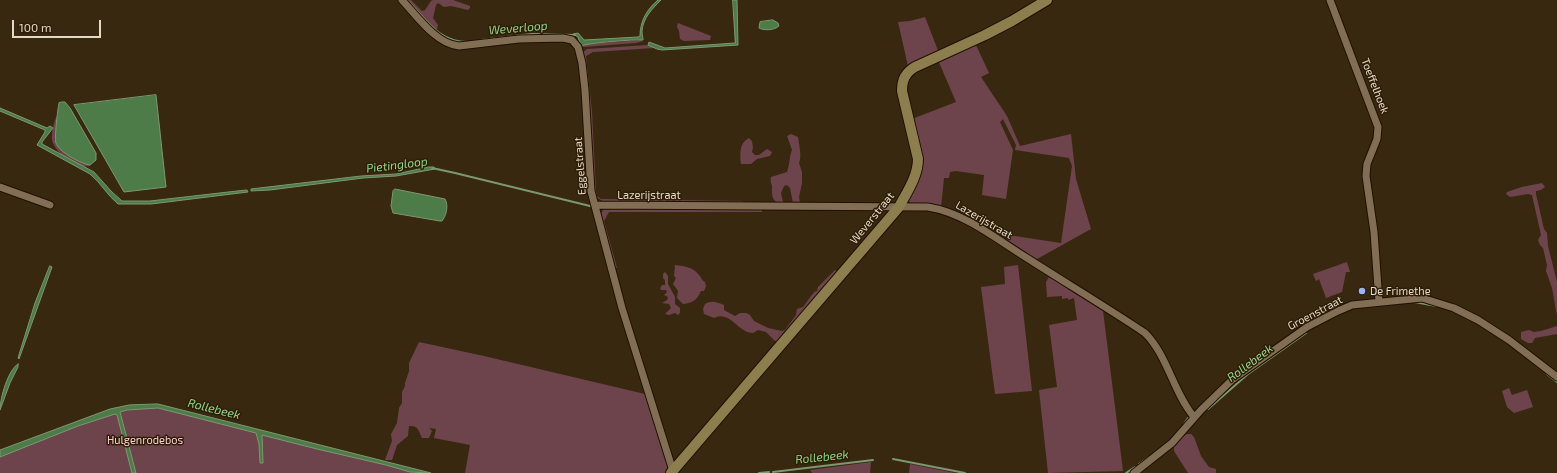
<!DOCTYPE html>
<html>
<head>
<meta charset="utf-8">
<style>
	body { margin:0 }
	#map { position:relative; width:1557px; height:473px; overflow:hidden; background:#392810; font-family:"Exo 2",sans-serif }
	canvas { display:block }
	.scale { position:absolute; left:12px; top:20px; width:89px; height:18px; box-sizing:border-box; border:2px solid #e3d8ca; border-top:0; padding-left:5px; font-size:12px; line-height:14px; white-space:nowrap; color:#e3d8ca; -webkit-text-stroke:3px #2f1e06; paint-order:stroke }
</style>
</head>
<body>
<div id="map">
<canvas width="1557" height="473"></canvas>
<div class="scale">100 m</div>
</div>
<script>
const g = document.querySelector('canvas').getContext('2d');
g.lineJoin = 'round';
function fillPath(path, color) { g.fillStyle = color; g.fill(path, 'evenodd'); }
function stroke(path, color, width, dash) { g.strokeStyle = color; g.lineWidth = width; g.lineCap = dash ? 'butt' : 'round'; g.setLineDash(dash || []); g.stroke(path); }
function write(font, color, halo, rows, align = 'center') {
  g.font = font + ' "Exo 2",sans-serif'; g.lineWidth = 3; g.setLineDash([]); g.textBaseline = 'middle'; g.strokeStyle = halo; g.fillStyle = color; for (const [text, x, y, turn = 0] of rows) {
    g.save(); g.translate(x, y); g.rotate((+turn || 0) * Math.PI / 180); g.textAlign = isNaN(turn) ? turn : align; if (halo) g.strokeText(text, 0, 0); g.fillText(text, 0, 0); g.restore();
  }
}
const green = new Path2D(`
	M 406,0 L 411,0 L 422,11 L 425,10 L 431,1 L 433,0 L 453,0 L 470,6 L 470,8 L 468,10 L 451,6 L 444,7 L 438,3 L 436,5 L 433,18 L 438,25 L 437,29 L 434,30 Z
	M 925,17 L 939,53 L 908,66 L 898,22 L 910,21 Z
	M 678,23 L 711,36 L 710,40 L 684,41 L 680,39 L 679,31 L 677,27 Z
	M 641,40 L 643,41 L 636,43 L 584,47 L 581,46 L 583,44 Z
	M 975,43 L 989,73 L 981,77 L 1007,116 L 1020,146 L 1071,134 L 1076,179 L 1091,229 L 1037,259 L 1006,241 L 1008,235 L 1061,243 L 1072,166 L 1069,158 L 1015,150 L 1016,145 L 1003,119 L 1000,122 L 1013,150 L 1006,199 L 982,195 L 984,175 L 956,171 L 950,172 L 949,178 L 944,178 L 941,207 L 911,204 L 907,198 L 914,184 L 912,119 L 956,102 L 938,60 Z
	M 648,45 L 654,48 L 593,52 L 586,56 L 592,112 L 596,191 L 597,196 L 601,199 L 743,201 L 743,204 L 604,202 L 595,196 L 582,53 L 587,49 Z
	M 57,116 L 60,116 L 90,161 L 90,166 C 76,169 55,153 52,140 C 51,135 54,120 57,116 Z
	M 791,134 L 798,137 C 799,145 802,156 799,163 L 802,172 L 802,183 L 799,197 L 800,203 L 797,205 L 793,203 L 790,188 L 787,185 L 784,186 L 781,193 L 783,202 L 778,203 C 771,199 772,193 772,186 C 771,182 770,181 771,177 L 787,172 C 790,164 789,157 792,150 L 787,136 Z
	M 749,138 L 752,141 L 753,148 L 752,152 L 755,155 L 759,155 L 767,149 L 772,152 L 770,156 L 757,159 L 751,164 L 741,164 C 740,154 739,143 749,138 Z
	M 1542,183 L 1545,187 L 1541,190 L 1536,191 L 1536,194 L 1544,229 L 1547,233 L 1548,246 L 1557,282 L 1557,316 L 1552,288 L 1546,271 L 1547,265 L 1543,248 L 1540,245 L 1538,240 L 1541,235 L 1532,195 L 1528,194 L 1510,197 L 1506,194 L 1507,192 L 1522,187 Z
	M 607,208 L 762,209 L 762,212 L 609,212 L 604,221 L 617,268 L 614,268 L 601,214 L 603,210 Z
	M 1347,262 L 1350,272 L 1346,272 L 1342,292 L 1326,298 L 1319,279 L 1316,281 L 1313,274 Z
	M 675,265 C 684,266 693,267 699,275 C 702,278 701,280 705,282 L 706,286 L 704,291 L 701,291 C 697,300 693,303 683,304 L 677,298 L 678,291 L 673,284 L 676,278 L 674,276 Z
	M 1018,265 L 1032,391 L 995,394 L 981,287 L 1005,284 L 1004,267 Z
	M 835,270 L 839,273 L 778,342 L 774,340 L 766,332 L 758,330 L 753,333 C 738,333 730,310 714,318 L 704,314 L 703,309 L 705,304 C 711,300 717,302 724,305 L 724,310 L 735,316 L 740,313 L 746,313 L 750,315 L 754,321 L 768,328 L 782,331 L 785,330 L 796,315 L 797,309 L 803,307 L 814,292 L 817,291 L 818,287 Z
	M 665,272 L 668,276 L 668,284 L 675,297 L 675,304 L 680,308 L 680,313 L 678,315 L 675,313 L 669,315 L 665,314 L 671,308 L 669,304 L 662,303 L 667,300 L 668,297 L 664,295 L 667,292 L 666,290 L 662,290 L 660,289 L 662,285 L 665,285 L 665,280 L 663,278 L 663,274 Z
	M 1049,277 L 1103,311 L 1123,471 L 1048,473 L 1039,390 L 1057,387 L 1049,325 L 1077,320 L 1074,298 L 1068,300 L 1068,298 L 1062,299 L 1062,296 L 1047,297 L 1046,282 Z
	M 1557,326 L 1557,334 L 1535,338 L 1532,343 L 1528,343 L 1521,339 L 1521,332 L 1529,330 L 1534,332 L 1541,331 Z
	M 419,342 L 484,356 L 645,394 L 668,468 L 665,473 L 465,473 L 470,445 L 434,438 L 436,429 L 429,428 L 432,431 L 429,438 L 422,438 C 419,431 418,425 409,426 L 408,436 L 397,445 L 392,460 L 385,460 L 392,441 L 391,434 L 397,423 L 399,408 L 402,403 L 402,392 L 405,386 L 405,383 L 409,371 L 409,363 Z
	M 1509,388 L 1512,395 L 1527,390 L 1533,407 L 1514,413 L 1507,407 L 1502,391 Z
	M 166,406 L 420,473 L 0,473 L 0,453 L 117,411 Z
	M 1187,434 L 1191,434 L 1194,437 L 1201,456 L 1209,467 L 1216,469 L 1216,473 L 1188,473 L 1174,451 L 1174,446 L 1181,437 Z
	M 871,462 L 870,473 L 812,473 L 810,470 Z
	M 910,464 L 955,473 L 909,473 Z`);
const water = new Path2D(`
	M 658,0 L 661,0 C 652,9 643,18 642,31 C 642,35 643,37 643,40 C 637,39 586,43 581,46 L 578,37 L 573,34 L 578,33 L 584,40 L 638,37 L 640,36 C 640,21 647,9 658,0 Z
	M 733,0 L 737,0 L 738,45 L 662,50 L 657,49 L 648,45 L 649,42 L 665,48 L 735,43 Z
	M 773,20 L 778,23 L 779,26 C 775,30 765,31 759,28 L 760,22 Z
	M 156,95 L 166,187 L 124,192 L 74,105 Z
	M 62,102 L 65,102 L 70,108 L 96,153 L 96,160 L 90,165 C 81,164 59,152 56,143 C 54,140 58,107 59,103 Z
	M 0,108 L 47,128 L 50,126 L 53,128 L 42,142 L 42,144 L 94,172 L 111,191 L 122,201 L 150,201 L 237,191 L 247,190 L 248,192 L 151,204 L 118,204 C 107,195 101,183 90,174 L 37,145 L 45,132 L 45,130 L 0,111 Z
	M 429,167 L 434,167 L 435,169 L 396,176 L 363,178 L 270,190 L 251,191 L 251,189 L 361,176 L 396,174 Z
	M 395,189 L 445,199 C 449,206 446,216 442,221 L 440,221 L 393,213 L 391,206 L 393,191 Z
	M 50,266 L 52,267 L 19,359 L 18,358 L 35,303 Z
	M 18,364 L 18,367 L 10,383 L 0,410 C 0,398 8,370 18,364 Z
	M 158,404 L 431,473 L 410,472 L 386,465 L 317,449 L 262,435 L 263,463 L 260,463 L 259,444 L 256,433 L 158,408 L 127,410 L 120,412 L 136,473 L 132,473 L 117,415 L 115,414 L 78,426 L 0,457 L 0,450 L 110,409 L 129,405 Z`);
const stream = new Path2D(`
	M 407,0 C 426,19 438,42 467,42
	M 480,40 L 532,34 L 575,35
	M 432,168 L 455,173 L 590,206
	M 1415,302 L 1436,306
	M 1547,374 L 1557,382
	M 1208,409 L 1248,374 L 1306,333
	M 1184,424 L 1188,418
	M 893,459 L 965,473
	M 1139,464 L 1149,457
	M 773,472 L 873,460
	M 759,473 L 769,472
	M 1126,473 L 1135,467`);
const street = new Path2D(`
	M 402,0 C 417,16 436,44 459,46 L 519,39 L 563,38 L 572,40 L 578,47 L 582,63 L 585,90 L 591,191 L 622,308 L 673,471
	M 1330,0 L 1378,127 L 1377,139 L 1367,164 L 1366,176 L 1374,232 L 1379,302
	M 0,187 L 50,205
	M 595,205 L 928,207 C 965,213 996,239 1027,258 C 1066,283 1106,307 1145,333 C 1168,356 1173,392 1194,417
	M 1134,473 L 1172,443 L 1201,410 L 1232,380 L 1307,327 L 1338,311 L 1352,305 L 1422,298 L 1454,308 L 1478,320 L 1509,340 L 1557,377`);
const secondary = new Path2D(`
	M 671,473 L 899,207 C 907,192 918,176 918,159 L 902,91 C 902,80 905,73 915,67 L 985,35 L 1012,21 L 1047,0`);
const markers = [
	[1362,291,4,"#97b6fd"]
];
const streetNames = [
	["Toeffelhoek",1375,86,69],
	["Eggelstraat",580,166,-94],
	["Lazerijstraat",649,195],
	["Weverstraat",872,218,-51],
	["Lazerijstraat",984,220,30],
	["Groenstraat",1315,313,-28]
];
const poiNames = [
	["De Frimethe",1370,291]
];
const parkNames = [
	["Hulgenrodebos",145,440]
];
const waterNames = [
	["Weverloop",518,28,-5],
	["Pietingloop",397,165,-7],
	["Rollebeek",1250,363,-37],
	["Rollebeek",214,409,14],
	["Rollebeek",822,457,-6]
];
fillPath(green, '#6e444c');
fillPath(water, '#4e7c49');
stroke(water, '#7b9870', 1);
stroke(stream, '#7b9870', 2);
stroke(street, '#201000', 9);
stroke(secondary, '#201000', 12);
stroke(street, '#816e54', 7);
stroke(secondary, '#8d7f4d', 10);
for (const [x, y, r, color] of markers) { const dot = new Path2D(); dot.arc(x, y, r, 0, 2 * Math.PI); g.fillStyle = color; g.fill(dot); stroke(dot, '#2f1e06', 1.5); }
write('11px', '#e3d8ca', '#2f1e06', streetNames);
write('11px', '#e3d8ca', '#2f1e06', poiNames, 'left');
write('11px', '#f8cdd4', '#2f1e06', parkNames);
write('italic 12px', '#90d389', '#2f1e06', waterNames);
</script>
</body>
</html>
